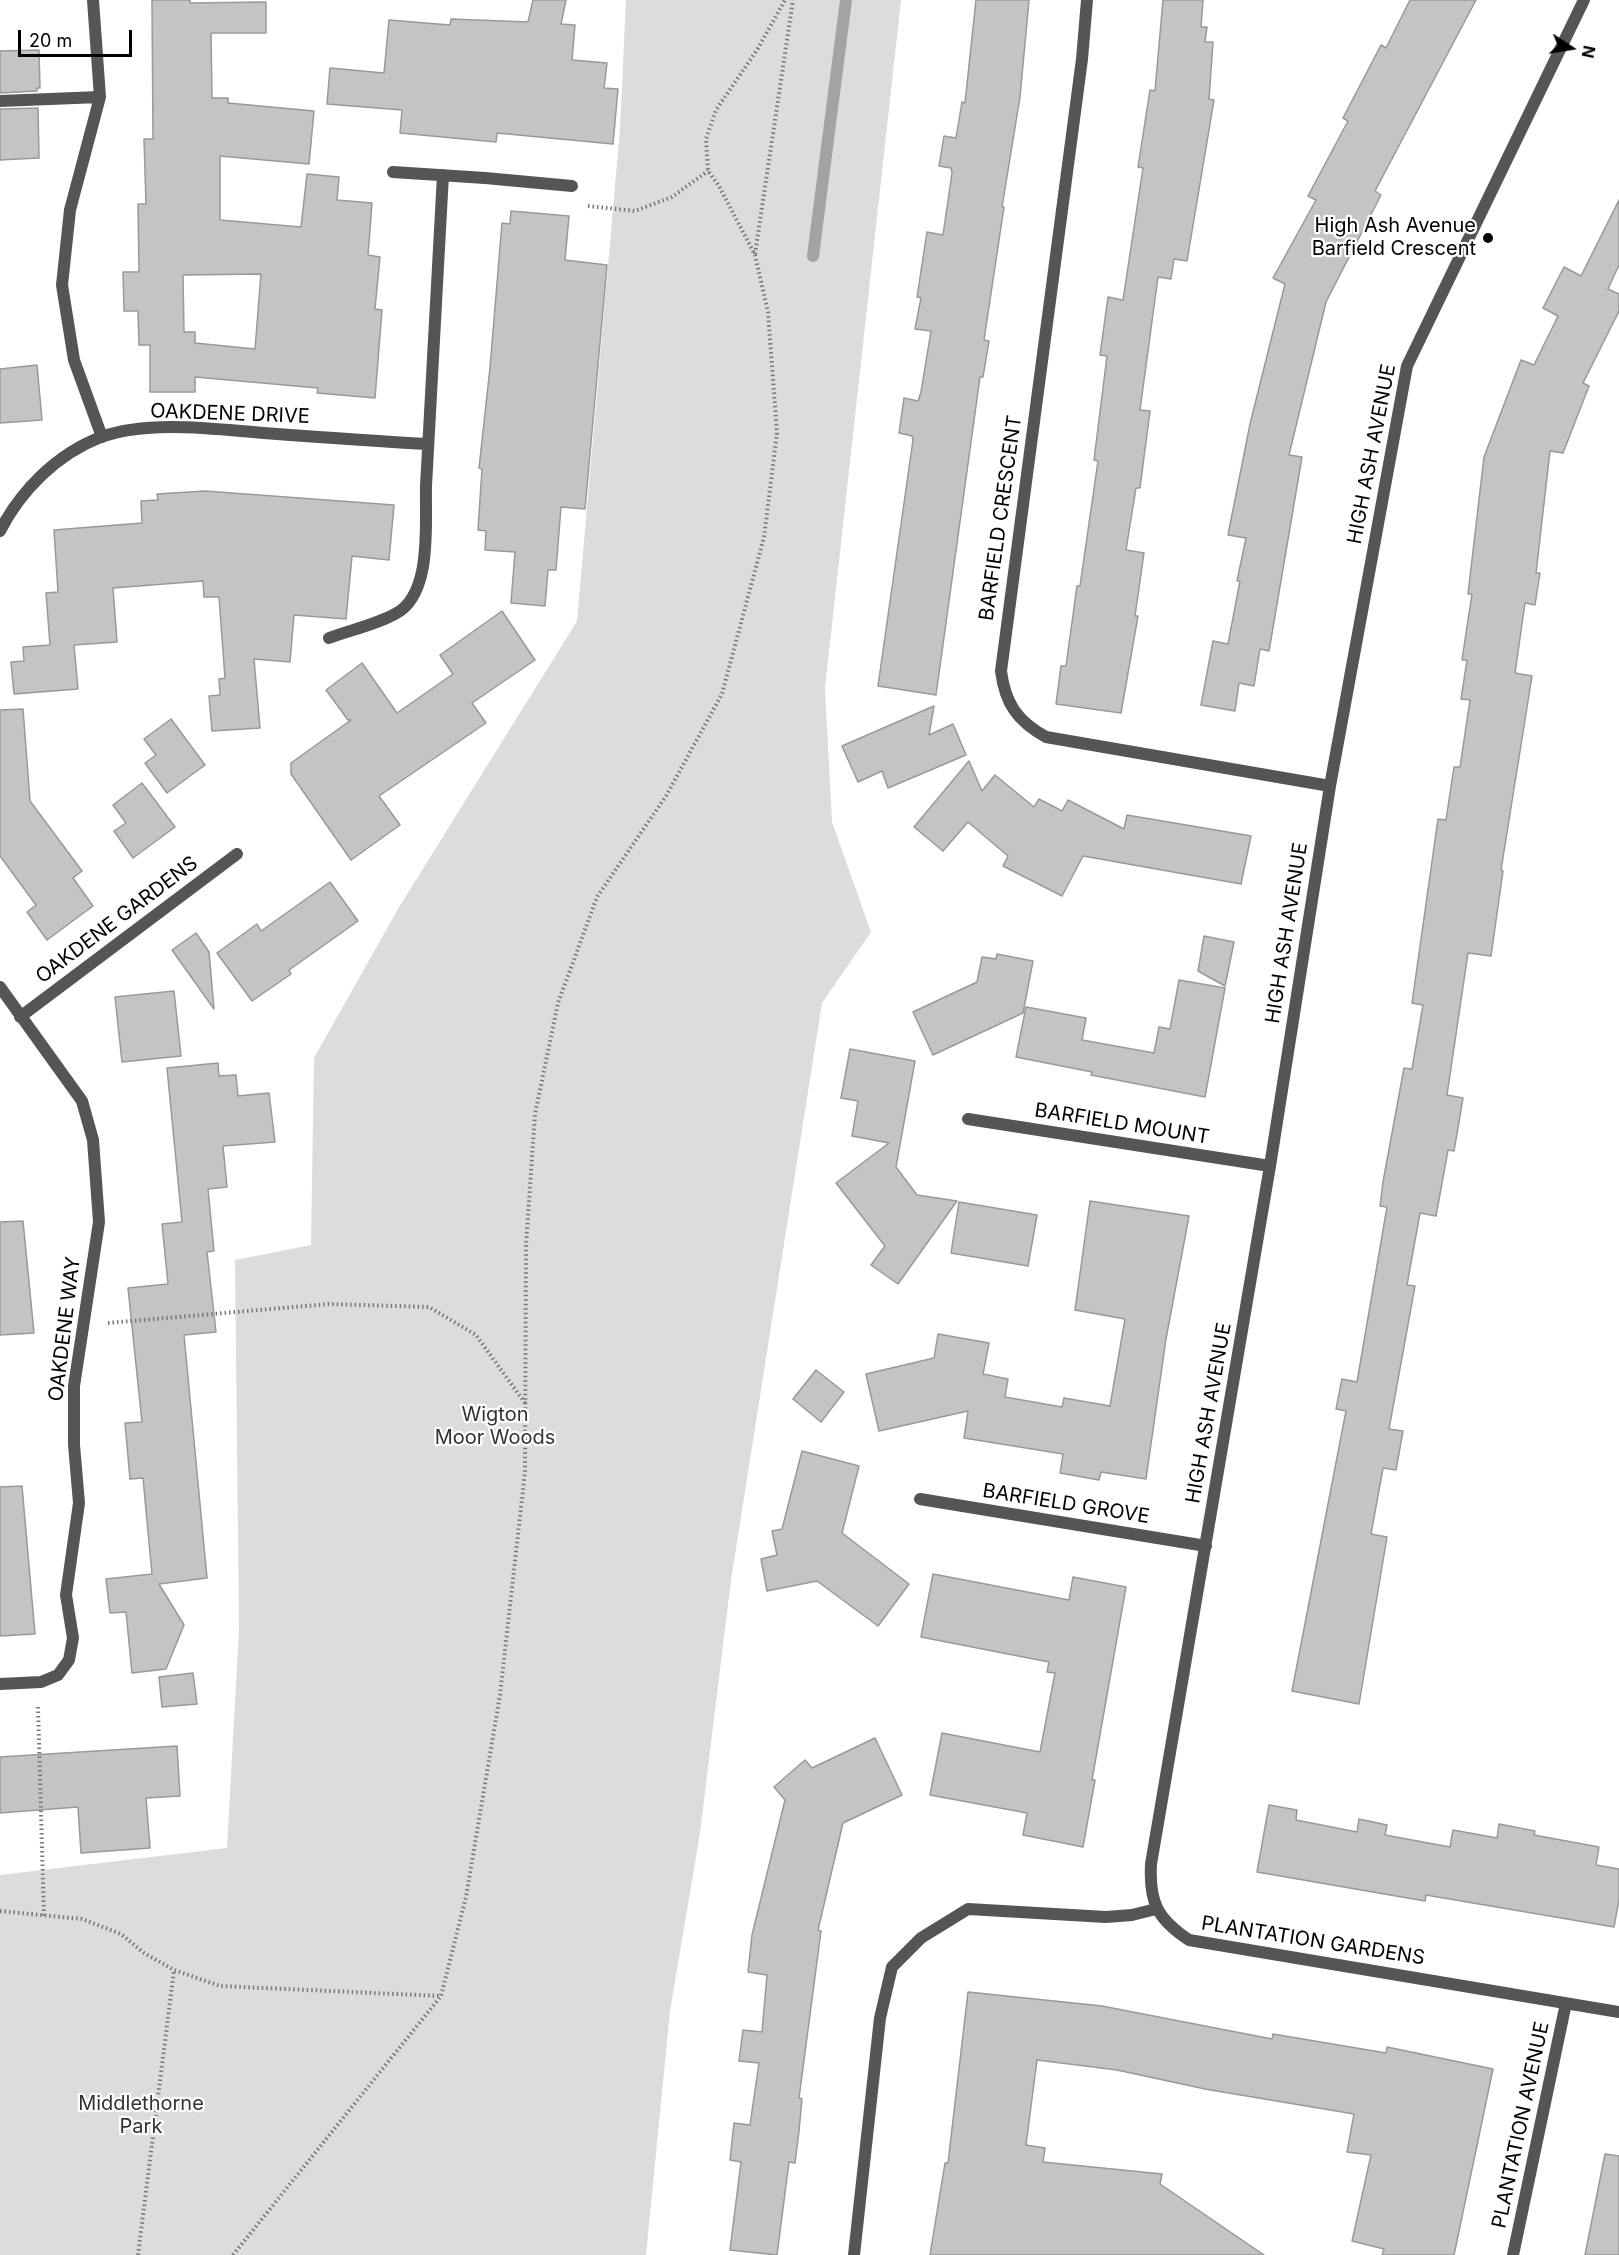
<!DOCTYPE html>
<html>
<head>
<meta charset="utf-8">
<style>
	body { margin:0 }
	#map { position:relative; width:1619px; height:2255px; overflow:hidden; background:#fff; font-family:Inter,sans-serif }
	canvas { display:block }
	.north { position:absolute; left:1541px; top:18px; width:60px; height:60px; -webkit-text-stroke:4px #fff; paint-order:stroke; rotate:102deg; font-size:16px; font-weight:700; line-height:24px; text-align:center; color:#000 }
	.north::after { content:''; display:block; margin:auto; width:21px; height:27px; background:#000; clip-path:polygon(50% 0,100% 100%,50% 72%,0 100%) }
	.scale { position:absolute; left:18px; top:30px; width:114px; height:27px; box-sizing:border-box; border:3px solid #000; border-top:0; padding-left:8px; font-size:18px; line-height:21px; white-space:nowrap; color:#000; -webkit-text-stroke:4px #fff; paint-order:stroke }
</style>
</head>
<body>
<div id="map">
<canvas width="1619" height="2255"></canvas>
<div class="north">N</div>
<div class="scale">20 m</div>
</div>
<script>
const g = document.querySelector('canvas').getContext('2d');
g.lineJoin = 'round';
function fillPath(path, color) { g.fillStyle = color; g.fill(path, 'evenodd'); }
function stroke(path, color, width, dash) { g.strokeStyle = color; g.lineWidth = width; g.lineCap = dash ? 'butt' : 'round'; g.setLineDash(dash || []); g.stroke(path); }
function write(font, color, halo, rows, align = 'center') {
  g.font = font + ' Inter,sans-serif'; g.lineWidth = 4.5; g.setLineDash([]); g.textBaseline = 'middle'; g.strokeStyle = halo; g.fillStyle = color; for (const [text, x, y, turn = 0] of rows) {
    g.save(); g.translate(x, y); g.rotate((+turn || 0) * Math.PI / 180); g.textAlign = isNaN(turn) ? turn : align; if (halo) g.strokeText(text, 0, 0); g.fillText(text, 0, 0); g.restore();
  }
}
const green = new Path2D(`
	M 626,0 L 901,0 L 825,688 L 832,822 L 871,932 L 822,1003 L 731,1580 L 700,1833 L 670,2011 L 646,2255 L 0,2255 L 0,1875 L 227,1848 L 239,1629 L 235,1260 L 311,1245 L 314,1058 L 398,909 L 577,621 L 620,129 Z`);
const stream = new Path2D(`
	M 813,256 L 846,0`);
const building = new Path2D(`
	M 152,0 L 190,0 L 190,3 L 266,2 L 266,33 L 211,33 L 212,98 L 228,98 L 228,103 L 314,111 L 309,164 L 220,156 L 220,220 L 301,227 L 307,174 L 339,177 L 337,200 L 372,203 L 368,255 L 380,257 L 375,309 L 382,310 L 375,398 L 317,393 L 318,388 L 195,377 L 195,392 L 150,392 L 150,345 L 139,345 L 138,311 L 124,311 L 123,272 L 139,272 L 138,204 L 146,204 L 144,139 L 153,139 ZM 261,274 L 255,349 L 195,343 L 195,332 L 184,332 L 183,275 Z
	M 533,0 L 566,0 L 561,24 L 575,25 L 572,60 L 607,63 L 604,88 L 618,89 L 613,144 L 497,133 L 496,142 L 400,133 L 402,110 L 327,104 L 330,68 L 384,73 L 389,20 L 450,25 L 451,19 L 528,22 Z
	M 976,0 L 1029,0 L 1020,97 L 1002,207 L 1004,207 L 984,340 L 989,341 L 983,377 L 980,377 L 936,695 L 878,686 L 913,440 L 912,436 L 899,433 L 904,398 L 918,401 L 921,392 L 931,331 L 915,329 L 921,298 L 917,297 L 927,232 L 943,235 L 952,173 L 951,168 L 939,166 L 944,136 L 956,138 L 962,102 L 965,103 Z
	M 1163,0 L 1203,0 L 1201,27 L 1207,27 L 1205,42 L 1213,42 L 1209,99 L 1214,100 L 1187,261 L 1174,259 L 1171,279 L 1158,277 L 1140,410 L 1150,411 L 1140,488 L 1136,488 L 1126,550 L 1144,553 L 1135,616 L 1138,616 L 1121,713 L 1056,704 L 1061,666 L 1066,666 L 1077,586 L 1080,586 L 1098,461 L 1094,460 L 1107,356 L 1100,355 L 1108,297 L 1123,300 L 1143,168 L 1138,167 L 1150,90 L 1155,91 Z
	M 1410,0 L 1476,0 L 1375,191 L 1381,195 L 1326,302 L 1289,455 L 1302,457 L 1269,651 L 1260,649 L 1254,686 L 1239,683 L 1235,711 L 1201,705 L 1213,641 L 1228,644 L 1240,581 L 1237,581 L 1246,538 L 1228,535 L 1250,424 L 1285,284 L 1273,278 L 1316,200 L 1308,196 L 1348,121 L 1343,118 L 1381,45 L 1386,48 Z
	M 39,50 L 40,88 L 37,88 L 37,91 L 0,93 L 0,51 Z
	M 38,108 L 39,158 L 0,160 L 0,109 Z
	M 1619,200 L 1619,265 L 1608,289 L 1619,294 L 1619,311 L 1583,383 L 1589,386 L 1563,453 L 1550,451 L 1536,573 L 1540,573 L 1535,605 L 1525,603 L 1515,673 L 1532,676 L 1501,870 L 1503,871 L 1491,956 L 1468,953 L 1447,1095 L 1463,1098 L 1454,1151 L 1448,1150 L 1436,1216 L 1420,1213 L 1407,1285 L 1415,1286 L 1389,1429 L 1403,1431 L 1396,1470 L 1383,1468 L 1371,1534 L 1387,1537 L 1359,1704 L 1292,1691 L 1346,1411 L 1336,1409 L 1342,1379 L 1357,1382 L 1387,1207 L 1380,1206 L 1383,1182 L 1404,1068 L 1412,1069 L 1423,1005 L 1412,1003 L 1438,819 L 1446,820 L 1454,767 L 1460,767 L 1470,700 L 1461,699 L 1467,660 L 1462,660 L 1472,594 L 1468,594 L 1484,457 L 1521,360 L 1534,365 L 1558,316 L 1543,308 L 1564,267 L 1581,276 Z
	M 511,211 L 569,216 L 565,260 L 607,265 L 585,509 L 561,507 L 556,570 L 548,570 L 545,606 L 511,603 L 515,552 L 485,550 L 486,531 L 478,530 L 482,469 L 479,468 L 490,368 L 502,223 L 510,224 Z
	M 37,365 L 42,420 L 0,423 L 0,369 Z
	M 205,491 L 394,505 L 389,560 L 352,556 L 346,619 L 294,615 L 290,662 L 254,659 L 260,728 L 212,731 L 209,696 L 220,695 L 219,679 L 225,678 L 219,597 L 204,597 L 203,581 L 113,588 L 117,642 L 74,645 L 78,689 L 14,694 L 11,662 L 24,661 L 23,647 L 50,645 L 46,593 L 58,592 L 54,530 L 142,523 L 141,501 L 158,500 L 157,494 Z
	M 502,611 L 535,660 L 472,703 L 486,723 L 379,796 L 400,825 L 351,860 L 291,774 L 291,763 L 351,720 L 348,720 L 326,690 L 362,663 L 397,713 L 453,674 L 440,655 Z
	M 934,706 L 929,735 L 953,724 L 966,755 L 888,788 L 882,771 L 858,782 L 842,746 Z
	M 23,709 L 30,801 L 82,871 L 73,878 L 93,906 L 47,940 L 27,912 L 36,905 L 0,856 L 0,710 Z
	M 171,719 L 205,765 L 167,793 L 145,763 L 156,755 L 144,739 Z
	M 969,761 L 982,791 L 995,775 L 1034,807 L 1039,799 L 1062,811 L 1068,800 L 1124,829 L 1127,815 L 1251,836 L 1241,884 L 1083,856 L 1062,896 L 1003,866 L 1008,856 L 968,822 L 943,851 L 914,827 Z
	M 142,783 L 175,827 L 133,858 L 114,831 L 126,823 L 113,805 Z
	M 330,882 L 358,921 L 289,970 L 291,974 L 252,1001 L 217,953 L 257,924 L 261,931 Z
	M 196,933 L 209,952 L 214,1009 L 172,950 Z
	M 1204,936 L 1234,942 L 1225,986 L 1198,971 Z
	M 997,954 L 1033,961 L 1023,1013 L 933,1055 L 913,1012 L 977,982 L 982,957 L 996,959 Z
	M 1179,980 L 1225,988 L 1205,1097 L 1091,1075 L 1092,1072 L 1016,1057 L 1026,1007 L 1086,1018 L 1082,1040 L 1154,1053 L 1159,1027 L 1170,1029 Z
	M 174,991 L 181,1056 L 122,1062 L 115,997 Z
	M 850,1049 L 915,1061 L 896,1167 L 917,1195 L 957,1201 L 898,1284 L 871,1265 L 885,1246 L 836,1183 L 889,1143 L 852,1136 L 858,1101 L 841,1098 Z
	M 218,1063 L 219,1076 L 236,1075 L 238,1096 L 269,1093 L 275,1142 L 223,1146 L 227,1187 L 208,1189 L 214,1251 L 207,1252 L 216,1332 L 184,1335 L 207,1578 L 159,1584 L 184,1625 L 166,1669 L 132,1673 L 126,1612 L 110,1613 L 106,1579 L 152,1574 L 143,1478 L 130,1479 L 125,1423 L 142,1422 L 128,1288 L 168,1284 L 162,1224 L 182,1222 L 167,1068 Z
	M 1090,1201 L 1189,1216 L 1166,1339 L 1146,1479 L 1101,1472 L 1099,1480 L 1060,1473 L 1063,1454 L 964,1438 L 968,1411 L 879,1431 L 866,1374 L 934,1358 L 938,1334 L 989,1343 L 983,1374 L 1008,1379 L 1005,1397 L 1062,1407 L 1064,1398 L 1110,1406 L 1125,1319 L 1075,1310 Z
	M 959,1202 L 1037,1215 L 1028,1266 L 951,1253 Z
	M 23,1221 L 34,1333 L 0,1335 L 0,1222 Z
	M 816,1370 L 844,1392 L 821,1422 L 793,1399 Z
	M 802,1451 L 859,1466 L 842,1533 L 909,1584 L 878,1626 L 817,1581 L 767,1591 L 761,1559 L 777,1555 L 772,1531 L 782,1529 Z
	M 22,1486 L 35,1634 L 0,1636 L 0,1487 Z
	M 933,1574 L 1069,1600 L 1073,1577 L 1126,1587 L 1092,1780 L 1095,1780 L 1083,1847 L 1023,1835 L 1027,1813 L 930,1795 L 942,1733 L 1040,1752 L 1055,1673 L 1047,1672 L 1049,1662 L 921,1637 Z
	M 193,1673 L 197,1704 L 162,1707 L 159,1677 Z
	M 875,1738 L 902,1795 L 843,1823 L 818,1930 L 821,1931 L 799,2098 L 802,2099 L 799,2131 L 795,2163 L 789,2162 L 777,2255 L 730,2250 L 741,2162 L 730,2160 L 734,2123 L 750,2125 L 759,2063 L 739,2061 L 743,2030 L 762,2032 L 767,1975 L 748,1972 L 752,1935 L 785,1800 L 774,1787 L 805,1760 L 812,1768 Z
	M 177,1746 L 180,1796 L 146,1798 L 150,1848 L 81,1853 L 78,1807 L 0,1813 L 0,1757 Z
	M 1269,1805 L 1297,1810 L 1296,1820 L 1357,1832 L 1359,1819 L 1387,1825 L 1385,1835 L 1450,1847 L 1453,1830 L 1497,1838 L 1499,1824 L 1535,1831 L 1534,1835 L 1599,1847 L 1596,1865 L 1619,1869 L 1619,1900 L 1614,1927 L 1426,1895 L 1425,1901 L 1257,1872 Z
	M 968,1992 L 1102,2006 L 1272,2039 L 1273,2034 L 1386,2053 L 1387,2047 L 1493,2069 L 1454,2255 L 1382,2255 L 1384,2249 L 1352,2241 L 1371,2155 L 1347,2152 L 1354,2114 L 1205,2089 L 1117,2070 L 1037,2060 L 1026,2145 L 1045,2148 L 1043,2162 L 1162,2174 L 1160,2184 L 1264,2255 L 930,2255 L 945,2163 L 948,2163 Z
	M 1605,2154 L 1619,2156 L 1619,2255 L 1585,2255 Z`);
const path = new Path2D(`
	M 588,206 L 635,211 L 672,197 L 708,171
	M 755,254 L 793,0
	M 108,1323 L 329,1304 L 429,1307 L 476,1335 L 525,1403
	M 38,1707 L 44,1917
	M 0,1911 L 82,1919 L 121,1934 L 144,1953 L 174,1970 L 220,1986 L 441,1996 L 466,1897 L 500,1695 L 525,1472 L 526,1245 L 535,1114 L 558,1003 L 597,897 L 666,796 L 722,694 L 764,537 L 777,433 L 768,312 L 755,255 L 719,186 L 708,171 L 706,139 L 716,110 L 757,50 L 785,0
	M 138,2255 L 174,1970
	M 233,2255 L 441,1996`);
const service = new Path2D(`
	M 485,178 L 572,186
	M 329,638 C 350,630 375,625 395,614 C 433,595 425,523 426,486`);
const minor = new Path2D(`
	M 93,0 L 100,97 L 70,210 L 62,285 L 74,360 L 102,437
	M 1087,0 L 1082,59 L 1001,671 C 1005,703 1017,721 1046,737 L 1330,786
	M 1584,0 L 1407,366 L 1330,786 L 1270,1166 L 1151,1864 C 1149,1902 1157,1919 1189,1940 L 1619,2012
	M 0,101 L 100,97
	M 393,172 L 485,178
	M 426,486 L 443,175
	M 0,531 C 21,490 57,454 101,437 C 149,420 214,429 264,433 C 318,437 372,441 427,444
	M 0,987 L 82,1101 L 93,1140 L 99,1222 L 74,1386 L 74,1445 L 79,1503 L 66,1595 L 73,1638 L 69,1660 L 58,1675 L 41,1682 L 0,1684
	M 20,1017 L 237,854
	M 968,1119 L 1270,1166
	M 920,1499 L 1206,1546
	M 854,2255 L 880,2018 L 892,1967 L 921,1938 L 968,1909 L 1106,1917 L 1132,1915 L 1156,1909
	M 1513,2255 L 1566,2003`);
const markers = [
	[1488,238,6,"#000"]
];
const poiNames = [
	["High Ash Avenue",1476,226],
	["Barfield Crescent",1476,249]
];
const streetNames = [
	["OAKDENE DRIVE",230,414,2],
	["HIGH ASH AVENUE",1372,454,-79],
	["BARFIELD CRESCENT",1001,518,-82],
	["OAKDENE GARDENS",117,920,-37],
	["HIGH ASH AVENUE",1287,933,-81],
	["BARFIELD MOUNT",1122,1124,9],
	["OAKDENE WAY",65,1329,-83],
	["HIGH ASH AVENUE",1209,1413,-80],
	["BARFIELD GROVE",1066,1504,9],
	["PLANTATION GARDENS",1313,1941,9],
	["PLANTATION AVENUE",1521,2125,-78]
];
const parkNames = [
	["Wigton",495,1415],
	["Moor Woods",495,1438],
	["Middlethorne",141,2104],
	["Park",141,2127]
];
fillPath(green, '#dcdcdc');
stroke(stream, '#a3a3a3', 12);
fillPath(building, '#c4c4c4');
stroke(building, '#999', 1.5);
stroke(path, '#777', 4, [1.5, 3]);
stroke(service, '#555', 12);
stroke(minor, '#555', 12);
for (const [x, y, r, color] of markers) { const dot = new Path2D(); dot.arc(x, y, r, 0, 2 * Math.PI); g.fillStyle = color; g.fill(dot); stroke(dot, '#fff', 2); }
write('20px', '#000', '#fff', poiNames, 'right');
write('20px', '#000', '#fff', streetNames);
write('20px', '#333', '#fff', parkNames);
</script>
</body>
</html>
